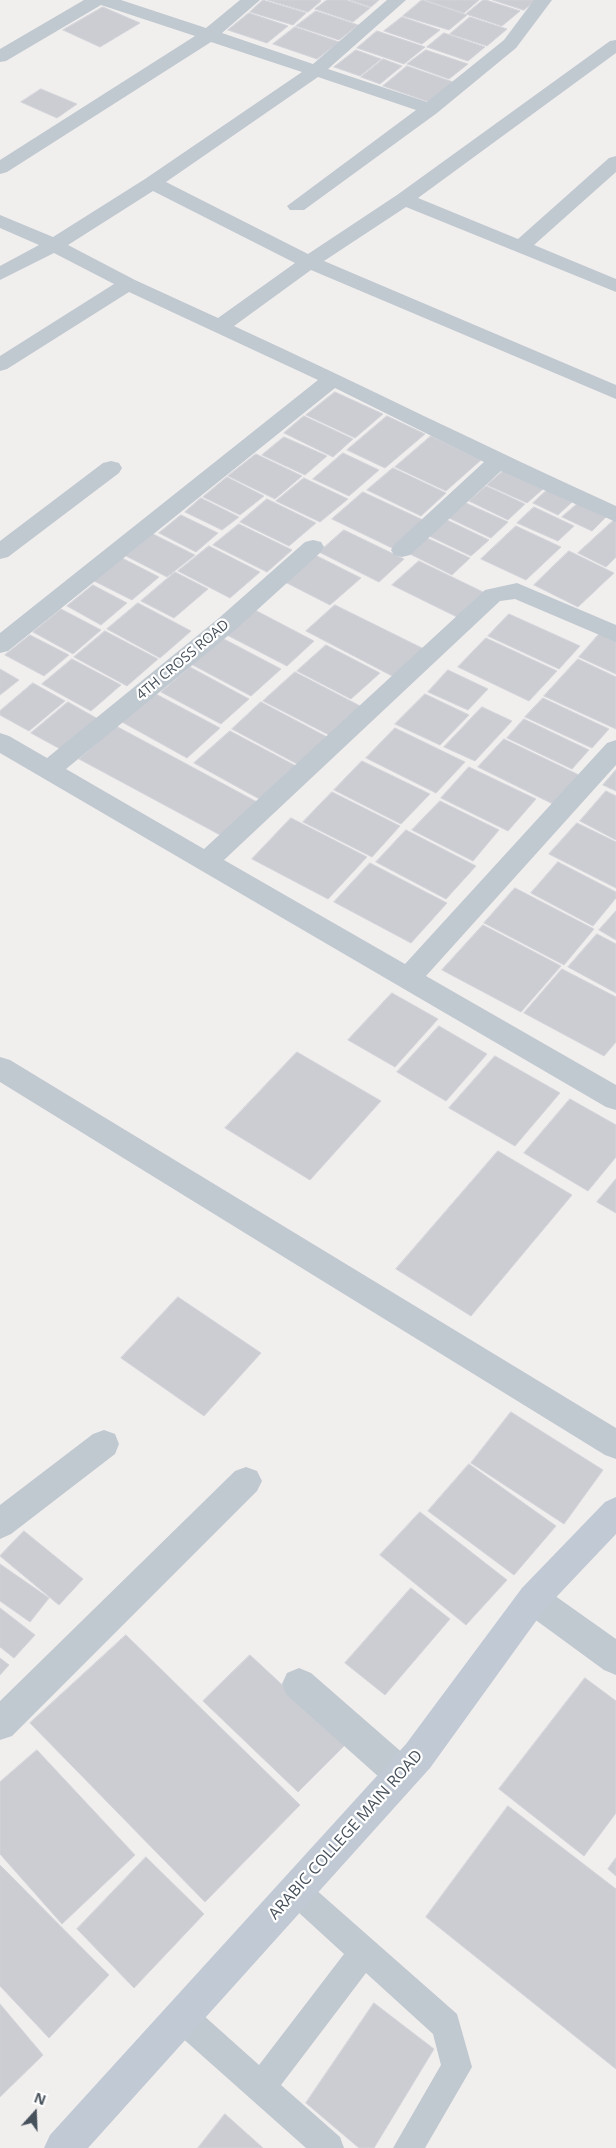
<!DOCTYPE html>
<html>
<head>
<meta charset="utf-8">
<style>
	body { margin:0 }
	#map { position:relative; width:616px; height:2148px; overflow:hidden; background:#f1eeee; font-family:"Open Sans",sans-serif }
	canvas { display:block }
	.north { position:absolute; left:10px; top:2088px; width:50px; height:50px; -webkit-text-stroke:4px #fff; paint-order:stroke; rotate:20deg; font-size:14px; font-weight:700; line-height:20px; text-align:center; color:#47515b }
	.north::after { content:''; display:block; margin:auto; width:18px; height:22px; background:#47515b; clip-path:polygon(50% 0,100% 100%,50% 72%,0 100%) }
</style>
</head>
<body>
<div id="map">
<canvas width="616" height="2148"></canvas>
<div class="north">N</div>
</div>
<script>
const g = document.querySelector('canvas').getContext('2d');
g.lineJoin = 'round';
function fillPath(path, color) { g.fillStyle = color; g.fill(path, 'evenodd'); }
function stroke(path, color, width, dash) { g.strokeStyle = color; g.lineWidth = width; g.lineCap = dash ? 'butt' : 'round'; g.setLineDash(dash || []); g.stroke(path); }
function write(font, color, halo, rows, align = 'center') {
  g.font = font + ' "Open Sans",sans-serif'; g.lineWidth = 4.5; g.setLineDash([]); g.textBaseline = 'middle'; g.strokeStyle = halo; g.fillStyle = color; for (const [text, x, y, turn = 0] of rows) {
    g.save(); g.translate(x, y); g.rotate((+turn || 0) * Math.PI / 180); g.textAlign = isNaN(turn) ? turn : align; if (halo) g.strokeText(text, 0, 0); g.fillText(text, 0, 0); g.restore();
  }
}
const building = new Path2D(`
	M 263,0 L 306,13 L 293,25 L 250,12 Z
	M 268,0 L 320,0 L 321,1 L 308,12 Z
	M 327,0 L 346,0 L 370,8 L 353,22 L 315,9 Z
	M 350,0 L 379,0 L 371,7 Z
	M 422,0 L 467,15 L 449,30 L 403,16 Z
	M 425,0 L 479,0 L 464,13 Z
	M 483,0 L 486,0 L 520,11 L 502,26 L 466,14 Z
	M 493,0 L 536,0 L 524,10 Z
	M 103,7 L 140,23 L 100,47 L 63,30 Z
	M 316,11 L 358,25 L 339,40 L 296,26 Z
	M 249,13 L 288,26 L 267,43 L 228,30 Z
	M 402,17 L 440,30 L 422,44 L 384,31 Z
	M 470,17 L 507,29 L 487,46 L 450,34 Z
	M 295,27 L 339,42 L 317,59 L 273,44 Z
	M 377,31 L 425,47 L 404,64 L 357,48 Z
	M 444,33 L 485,47 L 468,61 L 427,47 Z
	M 356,50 L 381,59 L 360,76 L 334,67 Z
	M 426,50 L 468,64 L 449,79 L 407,64 Z
	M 383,59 L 402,66 L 380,84 L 361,77 Z
	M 407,66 L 453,82 L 429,102 L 383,86 Z
	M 41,89 L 77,104 L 57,118 L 21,102 Z
	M 335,392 L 383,414 L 355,438 L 306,415 Z
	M 304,416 L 353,439 L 333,457 L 284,433 Z
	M 387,416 L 425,434 L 385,468 L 347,450 Z
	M 431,436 L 481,460 L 446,491 L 395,467 Z
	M 284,437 L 327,456 L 305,475 L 262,455 Z
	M 343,453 L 379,470 L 349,496 L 313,479 Z
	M 256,454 L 302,476 L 275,499 L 228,476 Z
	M 393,468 L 446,493 L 421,516 L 367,490 Z
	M 503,471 L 543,489 L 527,503 L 487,485 Z
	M 227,477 L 264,496 L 240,515 L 203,497 Z
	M 304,478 L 348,499 L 320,522 L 276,501 Z
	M 486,486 L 525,504 L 508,520 L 469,501 Z
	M 547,490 L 572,502 L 558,515 L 533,503 Z
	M 363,492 L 423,520 L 392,548 L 332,519 Z
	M 201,498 L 239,517 L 222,530 L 185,512 Z
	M 267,499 L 316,523 L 289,546 L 240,522 Z
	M 466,503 L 508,522 L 491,538 L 449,518 Z
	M 577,504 L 606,517 L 592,531 L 562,517 Z
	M 534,507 L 574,526 L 558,541 L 517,523 Z
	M 181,515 L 218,533 L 196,552 L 159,533 Z
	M 447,520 L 489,540 L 471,556 L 429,536 Z
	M 614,520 L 616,521 L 616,557 L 606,567 L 578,553 Z
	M 239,524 L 292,550 L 267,572 L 213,545 Z
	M 516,526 L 561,547 L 526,580 L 481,559 Z
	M 344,530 L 404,559 L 379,582 L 319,552 Z
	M 153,534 L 195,555 L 167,577 L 126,556 Z
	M 427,538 L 470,558 L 452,575 L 410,554 Z
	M 209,546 L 260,572 L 230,598 L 178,571 Z
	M 569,551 L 614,573 L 578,607 L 534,585 Z
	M 315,555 L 361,578 L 330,605 L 285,582 Z
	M 120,557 L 159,577 L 132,600 L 92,580 Z
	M 419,561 L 483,592 L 457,617 L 392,585 Z
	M 175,572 L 208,589 L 174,618 L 141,601 Z
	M 93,585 L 127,603 L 101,625 L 67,606 Z
	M 138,603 L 191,631 L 160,658 L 107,629 Z
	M 335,605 L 426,650 L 396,678 L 306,631 Z
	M 61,609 L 101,630 L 73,654 L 33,632 Z
	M 253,609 L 314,641 L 287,666 L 225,634 Z
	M 509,614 L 580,646 L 559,669 L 488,636 Z
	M 105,631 L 158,659 L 127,686 L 74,657 Z
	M 600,633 L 616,640 L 616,674 L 579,657 Z
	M 30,635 L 69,655 L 44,676 L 5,655 Z
	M 222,638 L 281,669 L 251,696 L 191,664 Z
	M 486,638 L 557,671 L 529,701 L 458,667 Z
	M 326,645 L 380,673 L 351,699 L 297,671 Z
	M 72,659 L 121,685 L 91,711 L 42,684 Z
	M 578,659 L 616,677 L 616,729 L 544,696 Z
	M 190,667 L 249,699 L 221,724 L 161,692 Z
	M 0,669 L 19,680 L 0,695 Z
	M 448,670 L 488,689 L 468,710 L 428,692 Z
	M 295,672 L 364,708 L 333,737 L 263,701 Z
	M 33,683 L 65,701 L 29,731 L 0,715 L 0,711 Z
	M 154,693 L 220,728 L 187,758 L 122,722 Z
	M 425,694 L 469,715 L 440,745 L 395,724 Z
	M 543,698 L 609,729 L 592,748 L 525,717 Z
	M 68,702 L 98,719 L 62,750 L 31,733 Z
	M 261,702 L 329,738 L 299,765 L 232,729 Z
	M 482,707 L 512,721 L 475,761 L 444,747 Z
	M 524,719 L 589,750 L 572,769 L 507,738 Z
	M 116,726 L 257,802 L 222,836 L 79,759 Z
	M 395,728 L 465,762 L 436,793 L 366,758 Z
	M 230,731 L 298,767 L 263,801 L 194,763 Z
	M 504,739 L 579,775 L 553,804 L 478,767 Z
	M 362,761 L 430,794 L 401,824 L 334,790 Z
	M 469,767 L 536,799 L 508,831 L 441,798 Z
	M 616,770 L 616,791 L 603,785 Z
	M 606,791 L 616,796 L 616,840 L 580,821 Z
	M 332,792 L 400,826 L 372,857 L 303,822 Z
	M 440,801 L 499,830 L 473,861 L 412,830 Z
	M 291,818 L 367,857 L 328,899 L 252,859 Z
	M 577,823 L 616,842 L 616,888 L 549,854 Z
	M 406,830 L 476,866 L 446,899 L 376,862 Z
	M 558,862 L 616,892 L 616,898 L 593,926 L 531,893 Z
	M 370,863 L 447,903 L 411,943 L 334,902 Z
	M 515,888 L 594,929 L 564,965 L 484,923 Z
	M 616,911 L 616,940 L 599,930 Z
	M 483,925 L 561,966 L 521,1012 L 442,970 Z
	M 597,934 L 616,944 L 616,993 L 568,967 Z
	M 562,969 L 616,997 L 616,1042 L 604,1056 L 524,1013 Z
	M 392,993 L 438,1019 L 395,1067 L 348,1040 Z
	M 439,1026 L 487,1054 L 446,1101 L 397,1072 Z
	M 297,1052 L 381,1101 L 310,1180 L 225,1128 Z
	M 495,1056 L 560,1093 L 515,1146 L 449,1108 Z
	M 570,1099 L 616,1125 L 616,1157 L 588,1191 L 524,1153 Z
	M 498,1151 L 572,1195 L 471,1316 L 396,1269 Z
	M 616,1179 L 616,1213 L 597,1202 Z
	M 178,1297 L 261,1353 L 204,1416 L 121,1358 Z
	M 511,1412 L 603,1470 L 564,1524 L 471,1463 Z
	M 469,1464 L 556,1526 L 514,1575 L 428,1511 Z
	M 420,1512 L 507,1580 L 466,1625 L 380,1555 Z
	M 24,1531 L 83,1579 L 59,1605 L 0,1556 Z
	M 0,1564 L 49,1598 L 30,1622 L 0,1601 Z
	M 411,1588 L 450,1619 L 385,1695 L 345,1663 Z
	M 0,1608 L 35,1635 L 14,1658 L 0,1647 Z
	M 126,1635 L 300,1805 L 205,1902 L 30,1723 Z
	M 250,1655 L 346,1744 L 298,1792 L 203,1701 Z
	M 0,1658 L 9,1665 L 0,1675 Z
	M 585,1678 L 616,1701 L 616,1813 L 584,1856 L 499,1789 Z
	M 37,1750 L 135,1855 L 62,1924 L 0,1854 L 0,1782 Z
	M 508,1806 L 616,1889 L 616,2069 L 426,1917 Z
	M 146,1857 L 204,1914 L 134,1988 L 77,1929 Z
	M 616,1858 L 616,1876 L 608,1869 Z
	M 0,1865 L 109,1975 L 49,2038 L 0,1986 Z
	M 374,2003 L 434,2049 L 374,2148 L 359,2148 L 306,2103 Z
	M 0,2004 L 43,2055 L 0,2097 Z
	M 225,2114 L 263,2148 L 198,2148 Z`);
const lane = new Path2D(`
	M 296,1877 L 306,1881 L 457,2014 L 472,2067 L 425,2148 L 393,2148 L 441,2065 L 433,2034 L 366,1973 L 281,2085 L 340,2137 L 344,2148 L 306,2148 L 171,2028 L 167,2017 L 171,2006 L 182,2002 L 193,2006 L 259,2065 L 344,1954 L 286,1901 L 282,1891 L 286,1881 Z`);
const street = new Path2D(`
	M 84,0 L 121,0 L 206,28 L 240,0 L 260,0 L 222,33 L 313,64 L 387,0 L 406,0 L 328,69 L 427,102 L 504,40 L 534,0 L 552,0 L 516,48 L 437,113 L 304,210 L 290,210 L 287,206 L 416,110 L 318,77 L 166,182 L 308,254 L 397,195 L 610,41 L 616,40 L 616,53 L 418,198 L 518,239 L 609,158 L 616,156 L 616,172 L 534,245 L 616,279 L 616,292 L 406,207 L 324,261 L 616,385 L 616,399 L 311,270 L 234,326 C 362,385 488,448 616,506 L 616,522 L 501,471 L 410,555 L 402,557 L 394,555 L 391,550 L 394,545 L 484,462 L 335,388 L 8,651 L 0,653 L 0,633 L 318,380 L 129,292 L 7,369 L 0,371 L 0,356 L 114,284 L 54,253 L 0,280 L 0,266 L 39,245 L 0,228 L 0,215 L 53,237 L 145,179 L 302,72 L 211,42 L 7,172 L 0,174 L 0,160 L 195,36 L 101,5 L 6,61 L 0,62 L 0,49 ZM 153,191 L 295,263 L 218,318 L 135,280 L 68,245 Z
	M 111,461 L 119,463 L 122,468 L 119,473 L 8,557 L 0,559 L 0,541 L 103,463 Z
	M 313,540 L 321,542 L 324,547 L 321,552 L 235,630 L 66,769 L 204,849 L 485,590 L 517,583 L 616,625 L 616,642 L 515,599 L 500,601 L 224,860 L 405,964 L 607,743 L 616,740 L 616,765 L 426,976 L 616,1085 L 616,1110 L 606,1107 L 0,753 L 0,733 L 9,736 L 47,758 L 219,618 L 305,542 Z
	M 0,1057 L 10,1060 L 616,1428 L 616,1459 L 605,1455 L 0,1082 Z
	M 104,1430 L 115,1434 L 119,1444 L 115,1454 L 11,1534 L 0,1539 L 0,1505 L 93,1434 Z
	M 246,1467 L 257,1471 L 262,1481 L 257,1491 L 12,1736 L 0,1740 L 0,1701 L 235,1471 Z
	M 533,1584 L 544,1588 L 616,1639 L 616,1675 L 604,1670 L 522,1610 L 517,1599 L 522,1588 Z
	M 299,1668 L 311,1673 L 413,1762 L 418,1774 L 413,1786 L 401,1791 L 389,1786 L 287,1695 L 282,1684 L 287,1673 Z`);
const secondary = new Path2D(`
	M 616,1497 L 616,1534 L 544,1610 L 430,1768 L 88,2148 L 44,2148 L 50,2135 L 406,1744 L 522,1588 L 605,1502 Z`);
const streetNames = [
	["4TH CROSS ROAD",183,660,-40]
];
const nearStreetnames = [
	["ARABIC COLLEGE MAIN ROAD",346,1835,-48]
];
fillPath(building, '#cbcdd3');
stroke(building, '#d3d4da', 1);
fillPath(lane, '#c0c8d0');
fillPath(street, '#c0c8d0');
fillPath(secondary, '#c0c9d4');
write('14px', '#47515b', '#fff', streetNames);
write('16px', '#47515b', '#fff', nearStreetnames);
</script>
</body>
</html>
